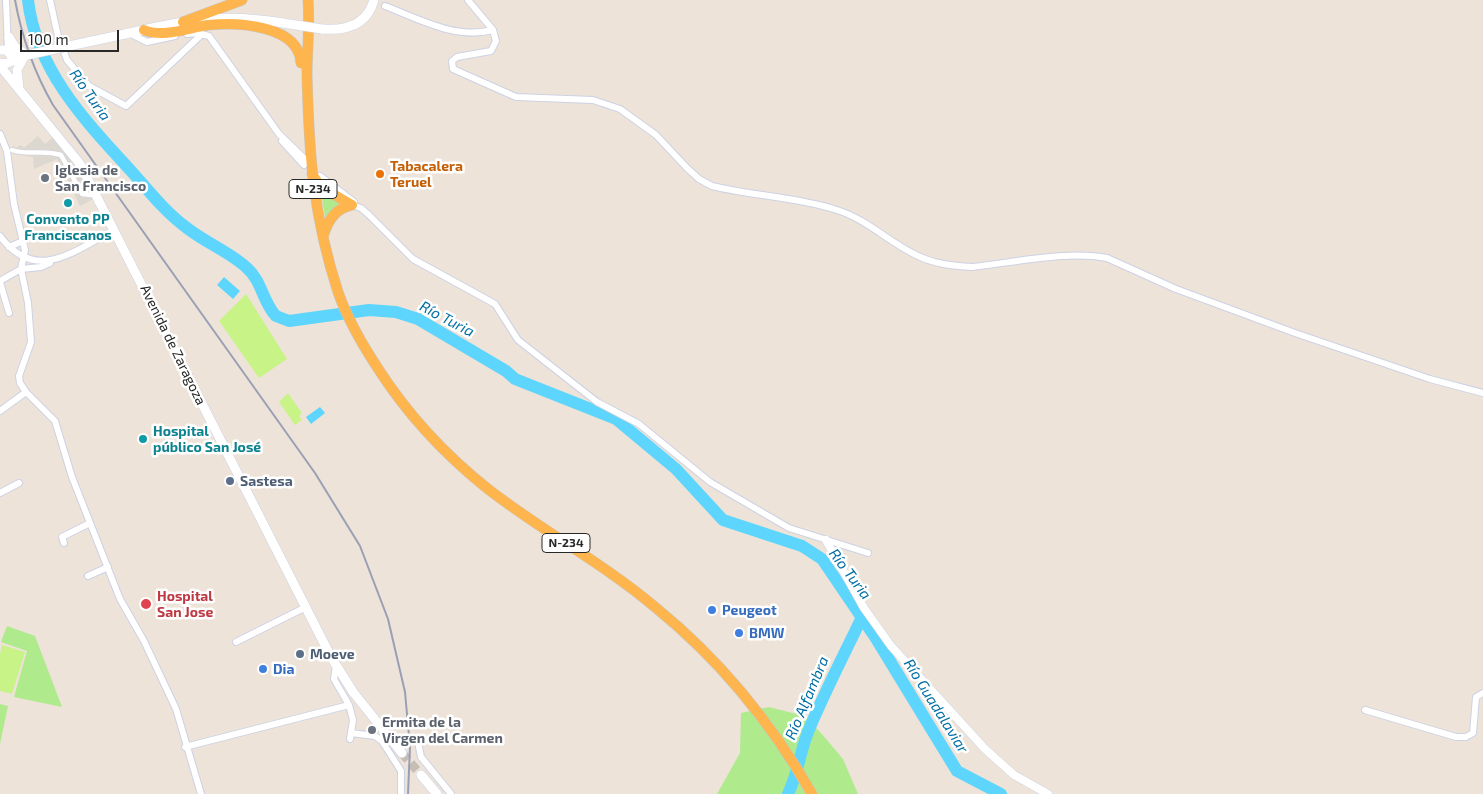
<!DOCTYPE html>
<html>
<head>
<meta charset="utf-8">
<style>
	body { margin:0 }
	#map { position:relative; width:1483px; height:794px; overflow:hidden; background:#ede3d8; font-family:"Exo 2",sans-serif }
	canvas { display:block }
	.scale { position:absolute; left:20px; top:30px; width:99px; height:22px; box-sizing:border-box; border:2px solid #282828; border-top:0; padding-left:6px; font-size:15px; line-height:18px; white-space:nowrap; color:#282828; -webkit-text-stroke:4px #fff; paint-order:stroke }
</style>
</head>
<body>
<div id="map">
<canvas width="1483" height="794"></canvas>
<div class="scale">100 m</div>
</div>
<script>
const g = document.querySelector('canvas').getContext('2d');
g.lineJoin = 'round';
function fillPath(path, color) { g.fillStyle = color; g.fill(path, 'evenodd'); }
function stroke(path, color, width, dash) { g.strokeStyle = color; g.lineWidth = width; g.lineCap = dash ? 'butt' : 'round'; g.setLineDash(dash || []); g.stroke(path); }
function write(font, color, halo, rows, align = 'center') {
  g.font = font + ' "Exo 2",sans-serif'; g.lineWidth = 5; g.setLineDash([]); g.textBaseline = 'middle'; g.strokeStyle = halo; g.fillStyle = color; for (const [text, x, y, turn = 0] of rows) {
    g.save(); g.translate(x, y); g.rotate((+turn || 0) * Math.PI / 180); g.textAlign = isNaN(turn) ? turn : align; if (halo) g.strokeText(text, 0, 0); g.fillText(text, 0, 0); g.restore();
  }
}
const green = new Path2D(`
	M 321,193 L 342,205 L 326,218 L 325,217 Z
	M 7,626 L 35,636 L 62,707 L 14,697 L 27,651 L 1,642 Z
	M 0,704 L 8,706 L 0,744 Z
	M 769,707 L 804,716 L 821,733 L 843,759 L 858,794 L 717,794 L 740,753 L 741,713 Z`);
const pitch = new Path2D(`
	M 246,294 L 287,359 L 259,378 L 219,321 Z
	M 288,393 L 302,413 L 299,416 L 302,420 L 295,425 L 279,402 Z
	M 2,645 L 25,652 L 12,694 L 0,691 L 0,654 Z`);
const plaza = new Path2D(`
	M 38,136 L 45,144 L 54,136 L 70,155 L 93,199 L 80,206 L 57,159 L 34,169 L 33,157 L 13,154 L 13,145 L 16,148 L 21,145 L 24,148 Z`);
const water = new Path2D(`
	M 224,277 L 240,291 L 233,299 L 217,285 Z
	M 320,407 L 325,413 L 311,424 L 306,417 Z`);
const river = new Path2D(`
	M 28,0 C 36,70 86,122 132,172 C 149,191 166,213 187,228 C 206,243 230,252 247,268 C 262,281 263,303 276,316 L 289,321 L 369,310 L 396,312 L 418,319 L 506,371 L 515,379 L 616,419 L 676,469 L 723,520 L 802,546 L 822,559 L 877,640 L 957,771 L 1001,794
	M 788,794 C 798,774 800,752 808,732 C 824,693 844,655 862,617`);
const secondaryTunnel = new Path2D(`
	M 402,753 L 421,775`);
const pedestrian = new Path2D(`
	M 12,150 C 28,156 43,149 61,155 L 82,194 L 91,195 L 95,192`);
const minor = new Path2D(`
	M 6,0 L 8,51
	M 50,0 L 58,36 L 67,60 L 89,86 L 126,106 L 202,34
	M 385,6 C 419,19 456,40 493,30 L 468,0
	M 493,30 L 496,41 L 491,51 L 457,57 L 452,61 L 453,69 L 516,97 L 593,100 L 620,109 L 656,135 L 687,168 L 699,179 L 712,186 C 753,196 797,197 837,210 C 866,219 889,242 916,255 C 934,264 953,266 972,267 C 1011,263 1069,250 1107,258 L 1176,289 L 1295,333 L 1430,379 L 1483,393
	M 129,33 L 147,42 L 175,36
	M 187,34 L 197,33 L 209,36 L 279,134 L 310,164
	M 0,134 L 7,151 L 14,204 L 25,250 L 21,269 L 28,303 L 31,342 L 19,376 L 20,383 L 26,392 L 55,421 L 72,477 L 120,599 L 144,641 L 176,709 L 201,794
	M 282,141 L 304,165
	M 320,176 L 354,202
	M 352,205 L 361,208 L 369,215 L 413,259 L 495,304 L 518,340 L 597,402 L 639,424 L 710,482 L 789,528 L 868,553
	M 0,236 C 36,284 74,251 114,230
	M 9,247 L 23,241
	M 0,281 L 21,269 L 41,267 L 50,263
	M 0,282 L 9,313
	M 0,411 L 26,392
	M 0,493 L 19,483
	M 64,543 L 62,537 L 90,523
	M 88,576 L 108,567
	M 236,642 L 306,607
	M 349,705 L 353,720 L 350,739
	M 1365,710 L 1456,737 L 1466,737 L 1473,733 L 1476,697 L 1483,693
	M 351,733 L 375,736 L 382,741 L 401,771 L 401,794
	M 418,742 L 421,757 L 451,794
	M 185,747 L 349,705 L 334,679 L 336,666`);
const tertiary = new Path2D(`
	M 826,540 L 864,608 L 891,646 L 985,749 L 1014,775 L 1048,794`);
const secondary = new Path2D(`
	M 322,29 C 346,31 367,25 374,0
	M 125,34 C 184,20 222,13 283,23
	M 9,37 L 15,47 L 26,55
	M 0,50 L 6,50 L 10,54 L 22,55
	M 0,63 L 5,64 L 27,55
	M 0,66 L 80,164 L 331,657 L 353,692 L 402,753
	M 19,89 L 17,70 L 25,55
	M 421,775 L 437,794`);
const trunk = new Path2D(`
	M 308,0 C 310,25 307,50 307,75 C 309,155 313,215 338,292 C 347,318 362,344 377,367 C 407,414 444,454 488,489 C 542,531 603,563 655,607 C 719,659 771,722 812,794
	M 183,22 L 242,0
	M 144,30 C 163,38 188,28 208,25 C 238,22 299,25 301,63
	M 312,174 L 321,187 L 352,205
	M 323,237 C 327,222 335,208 352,205`);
const rail = new Path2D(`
	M 15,0 C 22,38 34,72 53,105 L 315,473 L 360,546 L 388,619 L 405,692 L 410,747 L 408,794`);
const secondaryBridge = new Path2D(`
	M 283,23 L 322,29
	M 27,55 L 125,34`);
const markers = [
	[380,174,5,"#e8710a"],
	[45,178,5,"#6b7280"],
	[68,203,5,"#0f9aa8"],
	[143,439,5,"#0f9aa8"],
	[230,481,5,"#5c6f8a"],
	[146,604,6,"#e0444e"],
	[712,610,5,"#3f7fe0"],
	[739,633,5,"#3f7fe0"],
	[300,654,5,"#5c6f8a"],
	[263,669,5,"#3f7fe0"],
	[372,730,5,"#6b7280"]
];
const shields = [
	[313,189,48],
	[566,543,48]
];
const shieldNames = [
	["N-234",313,189],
	["N-234",566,543]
];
const foodNames = [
	["Tabacalera",390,166],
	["Teruel",390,182]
];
const worshipNames = [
	["Iglesia de",55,170],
	["San Francisco",55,186],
	["Ermita de la",382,722],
	["Virgen del Carmen",382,738]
];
const cultureNames = [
	["Convento PP",68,219],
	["Franciscanos",68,235],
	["Hospital",153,431,"left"],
	["público San José",153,447,"left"]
];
const streetNames = [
	["Avenida de Zaragoza",173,345,64]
];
const serviceNames = [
	["Sastesa",240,481],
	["Moeve",310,654]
];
const healthNames = [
	["Hospital",157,596],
	["San Jose",157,612]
];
const shopNames = [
	["Peugeot",722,610],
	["BMW",749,633],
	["Dia",273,669]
];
const waterNames = [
	["Río Turia",90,95,55],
	["Río Turia",447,319,28],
	["Río Turia",850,574,53],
	["Río Alfambra",807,698,-67],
	["Río Guadalaviar",936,706,58]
];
fillPath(green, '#afea8d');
fillPath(pitch, '#c8f387');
fillPath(plaza, '#dcd7cf');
fillPath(water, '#5ed5fc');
stroke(river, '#5ed5fc', 12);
stroke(secondaryTunnel, '#c6beb5', 9, [9, 4.5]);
stroke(pedestrian, '#cdd2e4', 5.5);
stroke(minor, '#cdd2e4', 8);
stroke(tertiary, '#cdd2e4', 9);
stroke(secondary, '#cdd2e4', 10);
stroke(trunk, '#c7c7c7', 11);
stroke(pedestrian, '#fff', 4.5);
stroke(minor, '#fff', 6);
stroke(tertiary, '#fff', 8);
stroke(secondary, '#fff', 9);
stroke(trunk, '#ffb54d', 10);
stroke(rail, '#9a9fb5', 2);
stroke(secondaryBridge, '#cdd2e4', 10, []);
stroke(secondaryBridge, '#fff', 9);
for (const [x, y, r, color] of markers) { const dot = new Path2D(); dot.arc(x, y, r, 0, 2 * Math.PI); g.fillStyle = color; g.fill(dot); stroke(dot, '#fff', 2); }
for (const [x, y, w] of shields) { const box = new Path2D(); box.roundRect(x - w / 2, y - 9.5, w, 19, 4); g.fillStyle = '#fff'; g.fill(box); stroke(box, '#282828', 1); }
write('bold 12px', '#282828', null, shieldNames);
write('bold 14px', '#c56008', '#fff', foodNames, 'left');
write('bold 14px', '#5b616d', '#fff', worshipNames, 'left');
write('bold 14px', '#0d838f', '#fff', cultureNames);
write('14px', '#282828', '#fff', streetNames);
write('bold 14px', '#4e5e75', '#fff', serviceNames, 'left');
write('bold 14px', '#be3a42', '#fff', healthNames, 'left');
write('bold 14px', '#366cbe', '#fff', shopNames, 'left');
write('italic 15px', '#006fa4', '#fff', waterNames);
</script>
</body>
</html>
